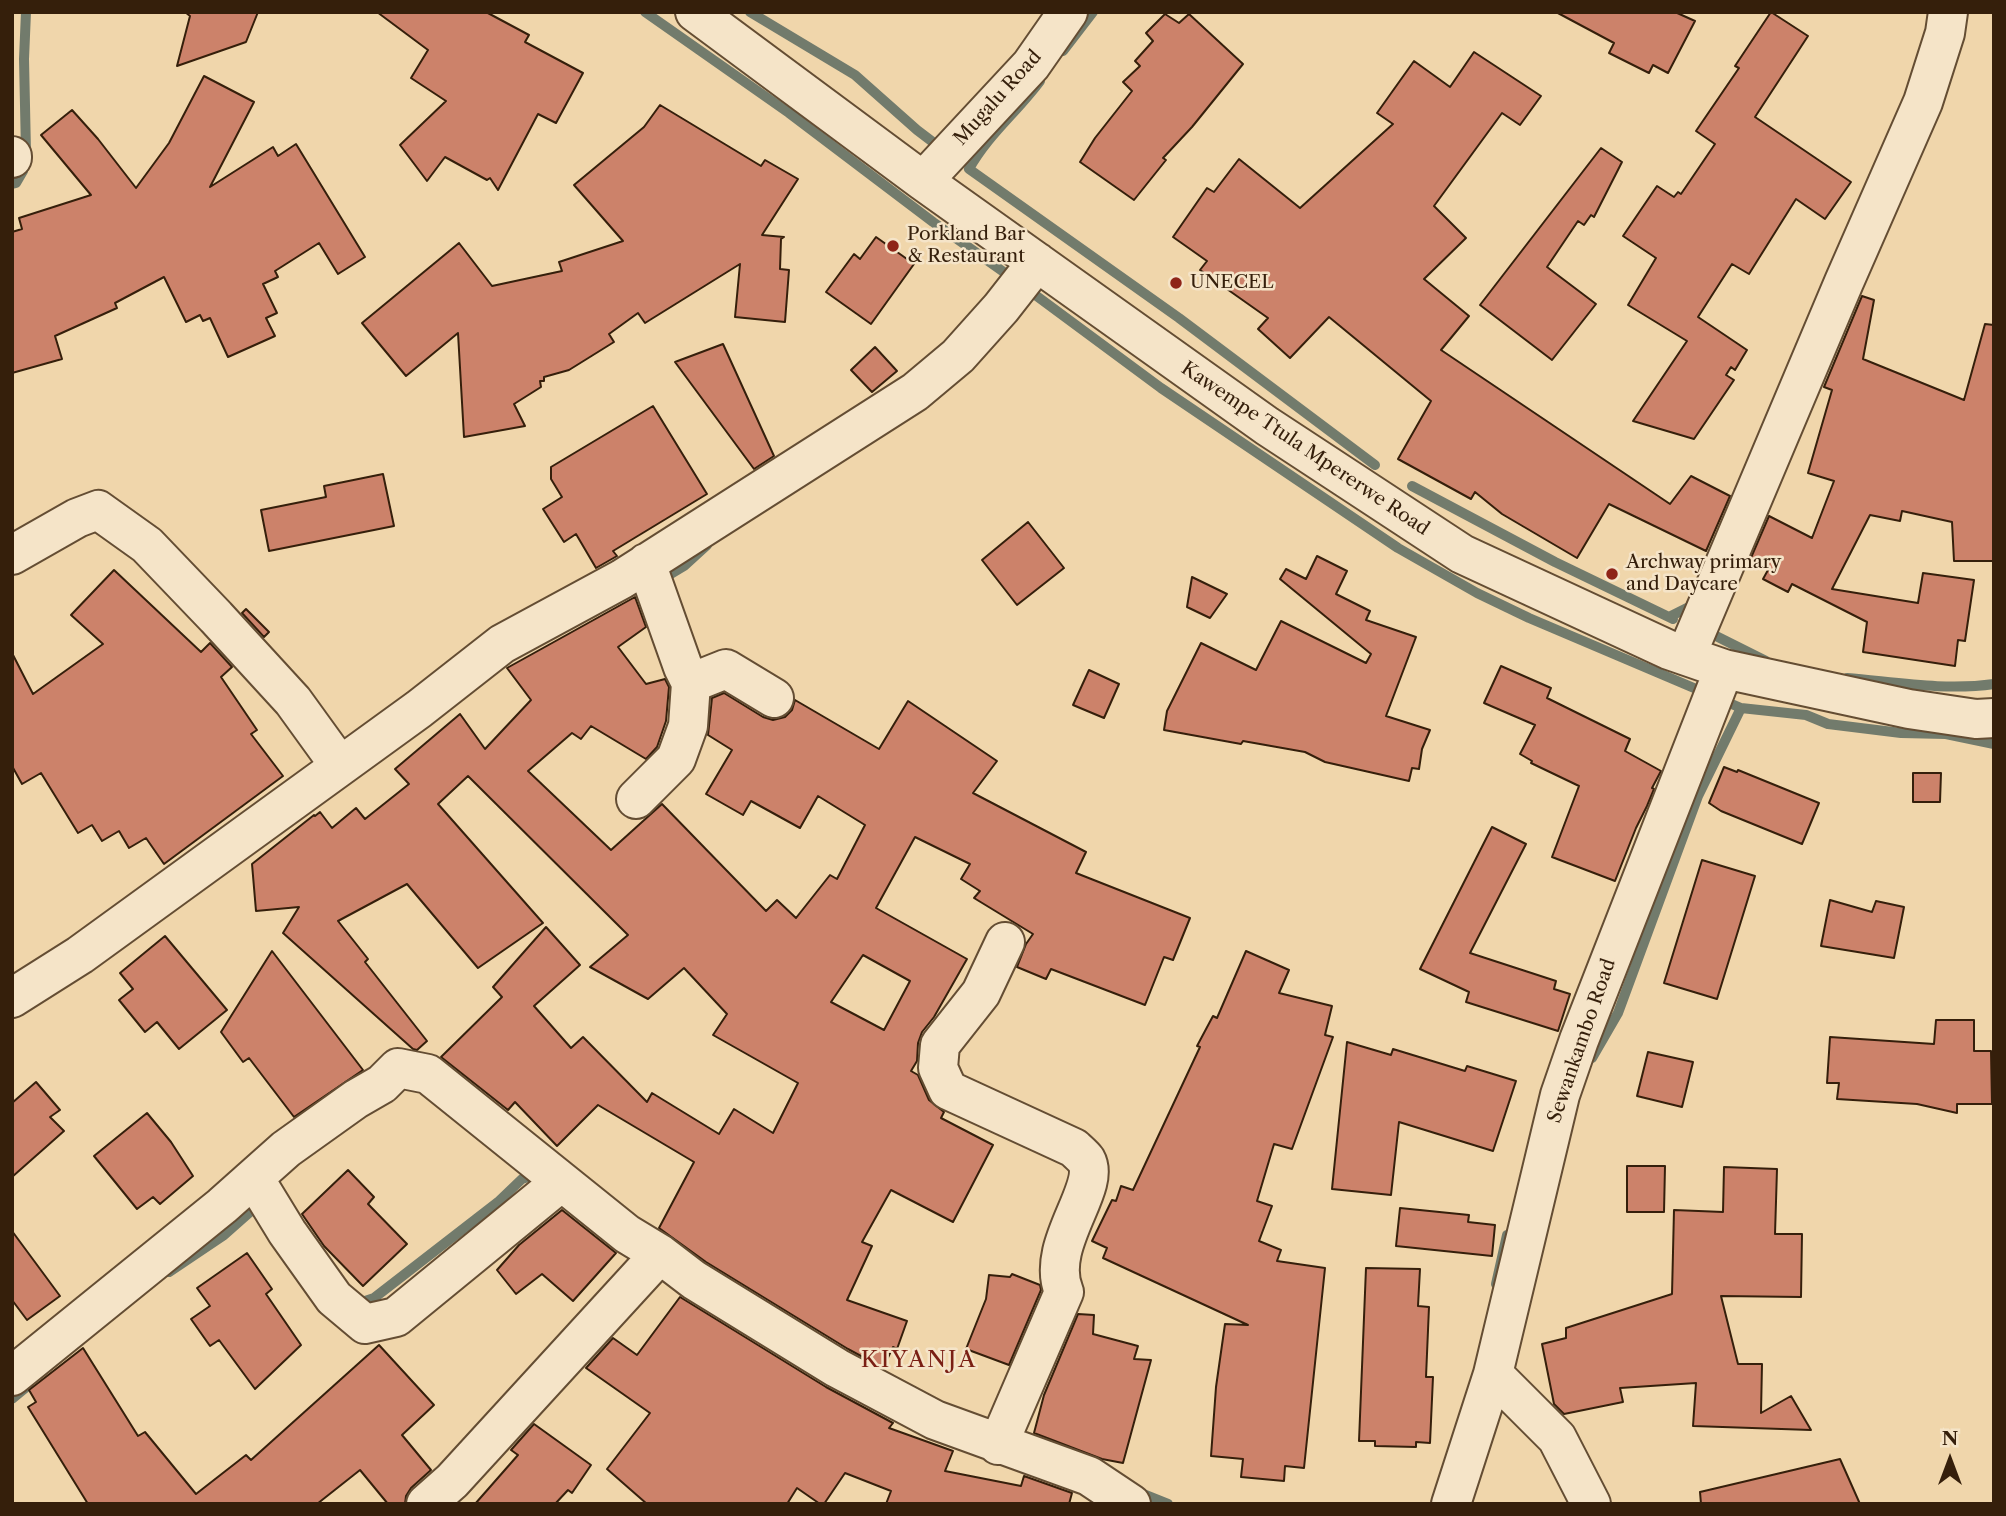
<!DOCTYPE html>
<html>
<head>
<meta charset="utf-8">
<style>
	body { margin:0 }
	#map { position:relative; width:2006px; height:1516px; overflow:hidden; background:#f0d6ab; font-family:"Libre Caslon Text",serif }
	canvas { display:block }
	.frame { position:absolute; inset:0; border:14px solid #351f0b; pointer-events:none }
	.north { position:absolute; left:1915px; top:1425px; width:70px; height:70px; -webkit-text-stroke:5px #f5e4c8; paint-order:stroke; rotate:0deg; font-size:19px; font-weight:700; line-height:28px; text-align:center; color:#351f0b }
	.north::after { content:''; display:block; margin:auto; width:24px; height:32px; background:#351f0b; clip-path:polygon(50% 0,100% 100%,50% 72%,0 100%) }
</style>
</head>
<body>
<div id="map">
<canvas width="2006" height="1516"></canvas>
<div class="frame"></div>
<div class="north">N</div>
</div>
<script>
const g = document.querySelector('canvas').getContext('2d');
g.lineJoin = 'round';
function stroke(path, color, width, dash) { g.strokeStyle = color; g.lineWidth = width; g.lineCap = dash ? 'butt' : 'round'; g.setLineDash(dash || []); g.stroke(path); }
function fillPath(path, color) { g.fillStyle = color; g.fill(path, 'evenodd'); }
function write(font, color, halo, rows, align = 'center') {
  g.font = font + ' "Libre Caslon Text",serif'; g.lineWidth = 5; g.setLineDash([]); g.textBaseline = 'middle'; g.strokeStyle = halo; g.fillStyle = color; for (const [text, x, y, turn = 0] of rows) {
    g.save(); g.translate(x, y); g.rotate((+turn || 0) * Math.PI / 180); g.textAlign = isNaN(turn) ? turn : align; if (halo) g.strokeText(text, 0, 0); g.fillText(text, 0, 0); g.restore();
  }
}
const stream = new Path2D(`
	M 645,12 L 789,113 L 933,222 L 1015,280 L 1161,388 L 1398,548 L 1477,593 L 1529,618 L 1741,708
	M 750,12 L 855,75 L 917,130 L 942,149
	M 1063,51 L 1093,12
	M 1040,81 C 1018,111 987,136 969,169 L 1179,318 L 1375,465
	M 12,184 L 16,183 L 23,171 L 26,152 L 24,59 L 26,12
	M 1412,486 L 1555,562 L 1673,619
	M 659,581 L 684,566 L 707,545
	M 1669,617 L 1693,605 L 1695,602
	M 1710,633 L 1766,661
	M 1847,678 C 1895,682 1945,691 1994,684
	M 1592,1058 L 1618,1013 L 1698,796 L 1741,708 L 1806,715 L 1828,724 L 1901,733 L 1946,734 L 1994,744
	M 169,1272 L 224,1235 L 250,1212 L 254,1210 L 264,1217
	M 1496,1284 L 1507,1235
	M 355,1298 L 362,1302 L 374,1298 L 498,1202 L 522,1179 L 538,1173
	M 12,1399 L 29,1385
	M 1138,1492 L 1168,1504`);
const building = new Path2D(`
	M 185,12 L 258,12 L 246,42 L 177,66 L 190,16 Z
	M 377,12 L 486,12 L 529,35 L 525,42 L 583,73 L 556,123 L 538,114 L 498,190 L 490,178 L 487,180 L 445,157 L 427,181 L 400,145 L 446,101 L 411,78 L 428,50 Z
	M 1556,12 L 1675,12 L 1695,21 L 1668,73 L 1653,65 L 1649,73 L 1609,53 L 1614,43 Z
	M 1771,12 L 1808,36 L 1755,117 L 1851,182 L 1825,219 L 1796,199 L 1749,274 L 1732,264 L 1698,317 L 1747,350 L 1735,370 L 1731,367 L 1726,375 L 1734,380 L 1694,439 L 1633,421 L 1687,341 L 1628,305 L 1656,258 L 1623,236 L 1657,186 L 1674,197 L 1678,192 L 1681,194 L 1715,144 L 1696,131 L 1739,68 L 1735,66 Z
	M 1165,14 L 1179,23 L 1189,14 L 1243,64 L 1192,127 L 1163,158 L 1166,160 L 1134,200 L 1080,162 L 1095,138 L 1132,91 L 1123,82 L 1140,66 L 1135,61 L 1153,41 L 1146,33 Z
	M 1474,52 L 1541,96 L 1520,125 L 1502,113 L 1434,206 L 1466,238 L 1424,279 L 1469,316 L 1441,350 L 1670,504 L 1691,476 L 1730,496 L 1706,551 L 1609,504 L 1577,558 L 1502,514 L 1475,492 L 1471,499 L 1398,459 L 1431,401 L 1329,317 L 1290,358 L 1258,329 L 1268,318 L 1200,270 L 1207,261 L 1173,237 L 1207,188 L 1214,192 L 1239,159 L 1300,208 L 1393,124 L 1377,113 L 1414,61 L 1450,87 Z
	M 204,76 L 254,102 L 210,187 L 273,147 L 278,156 L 296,144 L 365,257 L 338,274 L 319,243 L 275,271 L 278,277 L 263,284 L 277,313 L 266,318 L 275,336 L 228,357 L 210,318 L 203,321 L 200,315 L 186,322 L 164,277 L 115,303 L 117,308 L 55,336 L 62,359 L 12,373 L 12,232 L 22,229 L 19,218 L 91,195 L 41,135 L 72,110 L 98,139 L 136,188 L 169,143 Z
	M 660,105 L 761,166 L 765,160 L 798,179 L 762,235 L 784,237 L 781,239 L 780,269 L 789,270 L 785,322 L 735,317 L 740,264 L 645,323 L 638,313 L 609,334 L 614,342 L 569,370 L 544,377 L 544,381 L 540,381 L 541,387 L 514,404 L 525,426 L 464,437 L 458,333 L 406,376 L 362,323 L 459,243 L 492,286 L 562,271 L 559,262 L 623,241 L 574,185 L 644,127 Z
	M 1601,148 L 1622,162 L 1594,217 L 1591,215 L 1584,225 L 1578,221 L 1547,267 L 1596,304 L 1552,360 L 1480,305 Z
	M 876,237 L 914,264 L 871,324 L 826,292 L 854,254 L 860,259 Z
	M 1862,296 L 1874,300 L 1863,359 L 1964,400 L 1985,324 L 1994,325 L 1994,561 L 1954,561 L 1952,522 L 1902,511 L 1900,521 L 1870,515 L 1832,589 L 1918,603 L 1923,573 L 1974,580 L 1965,641 L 1958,640 L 1955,666 L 1863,652 L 1867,622 L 1792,584 L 1788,592 L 1763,579 L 1768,570 L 1750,560 L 1769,516 L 1812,538 L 1834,481 L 1808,473 L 1832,390 L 1824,387 Z
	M 723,344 L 774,456 L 754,469 L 675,362 Z
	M 875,347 L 897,371 L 872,392 L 851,370 Z
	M 653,406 L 707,494 L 613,551 L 617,556 L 596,568 L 576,534 L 564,542 L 543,509 L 562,497 L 551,479 L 551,467 Z
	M 383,474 L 394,526 L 269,551 L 261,510 L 326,497 L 324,486 Z
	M 1028,522 L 1064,568 L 1017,605 L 982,560 Z
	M 1317,556 L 1347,571 L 1336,594 L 1370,611 L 1366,620 L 1416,637 L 1386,716 L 1430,730 L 1422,749 L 1419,769 L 1412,768 L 1409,781 L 1325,762 L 1305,752 L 1243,741 L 1241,744 L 1164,730 L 1167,711 L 1201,643 L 1256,670 L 1281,621 L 1366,663 L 1371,654 L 1280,579 L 1286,569 L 1306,579 Z
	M 114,570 L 201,652 L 210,643 L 232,667 L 221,677 L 257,730 L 251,734 L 283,776 L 164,864 L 146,838 L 129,848 L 119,831 L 102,841 L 92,825 L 78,833 L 41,773 L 22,784 L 12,766 L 12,653 L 33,694 L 103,644 L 71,615 Z
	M 1192,577 L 1227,594 L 1210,618 L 1187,607 Z
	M 635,597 L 646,627 L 618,647 L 646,684 L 665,679 L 669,687 L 666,721 L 657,747 L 646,759 L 591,726 L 581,739 L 572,733 L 528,771 L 611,850 L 662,804 L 766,911 L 777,900 L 796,918 L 830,875 L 837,879 L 865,825 L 818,796 L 800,828 L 751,801 L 743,815 L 706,794 L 732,750 L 708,735 L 712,698 L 724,693 L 763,717 L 773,720 L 785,717 L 792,710 L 795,700 L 879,749 L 908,701 L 997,761 L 973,793 L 1086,852 L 1076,873 L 1190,918 L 1173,960 L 1164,957 L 1145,1005 L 1051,969 L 1046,979 L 1017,967 L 1026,944 L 1033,934 L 974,898 L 980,891 L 961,879 L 970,864 L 915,837 L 876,908 L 967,959 L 934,1017 L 922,1032 L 918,1043 L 917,1061 L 911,1071 L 918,1075 L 929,1100 L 944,1112 L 941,1118 L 993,1145 L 953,1222 L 891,1190 L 862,1242 L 872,1246 L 847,1300 L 907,1321 L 897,1349 L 893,1347 L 883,1368 L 848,1349 L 706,1262 L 659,1228 L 694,1162 L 598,1105 L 557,1146 L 515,1102 L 508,1110 L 441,1057 L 502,997 L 493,987 L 546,927 L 580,965 L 534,1006 L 571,1048 L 583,1037 L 647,1102 L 652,1093 L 719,1134 L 734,1109 L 773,1133 L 798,1083 L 713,1035 L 727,1014 L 684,968 L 648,999 L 590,967 L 628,935 L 468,776 L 438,804 L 543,923 L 478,968 L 407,884 L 338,921 L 368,959 L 365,962 L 427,1041 L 417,1050 L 413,1049 L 283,933 L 299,907 L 256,911 L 252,864 L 314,815 L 315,816 L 320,812 L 332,828 L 356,808 L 365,819 L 409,784 L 395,769 L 460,714 L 485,749 L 531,700 L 507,668 ZM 863,955 L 910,981 L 884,1030 L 831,1002 Z
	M 246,609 L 269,632 L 264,637 L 242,613 Z
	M 1501,666 L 1551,688 L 1547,698 L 1630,739 L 1625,751 L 1661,771 L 1652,788 L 1654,789 L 1647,806 L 1636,828 L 1615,881 L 1552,857 L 1579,786 L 1531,763 L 1532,761 L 1520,754 L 1535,725 L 1484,703 Z
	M 1089,670 L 1119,684 L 1104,718 L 1073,705 Z
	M 1724,767 L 1737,772 L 1738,770 L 1819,803 L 1802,844 L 1721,811 L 1709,803 Z
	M 1913,773 L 1941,773 L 1940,802 L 1913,802 Z
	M 1492,827 L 1526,844 L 1470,953 L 1556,981 L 1554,989 L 1570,994 L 1558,1031 L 1466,1002 L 1469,992 L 1420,969 Z
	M 1702,860 L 1755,876 L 1717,999 L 1664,983 Z
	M 1830,900 L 1872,912 L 1876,901 L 1904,907 L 1894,958 L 1821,946 Z
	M 165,936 L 227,1010 L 179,1049 L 157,1022 L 145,1032 L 119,1000 L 133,989 L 120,973 Z
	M 272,951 L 363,1070 L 294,1117 L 249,1058 L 243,1062 L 221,1032 Z
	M 1246,951 L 1289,970 L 1279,993 L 1332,1006 L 1325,1035 L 1333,1037 L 1292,1149 L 1274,1144 L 1257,1201 L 1272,1206 L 1259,1241 L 1281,1250 L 1277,1261 L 1325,1268 L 1304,1468 L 1285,1466 L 1284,1481 L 1241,1477 L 1243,1459 L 1211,1456 L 1216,1387 L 1225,1324 L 1248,1325 L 1103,1258 L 1107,1248 L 1092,1241 L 1112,1200 L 1116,1201 L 1121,1186 L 1133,1190 L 1200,1047 L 1197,1046 L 1213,1016 L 1217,1018 Z
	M 1936,1020 L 1974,1020 L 1974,1051 L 1991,1051 L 1992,1104 L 1957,1104 L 1957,1113 L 1917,1104 L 1837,1099 L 1839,1083 L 1827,1083 L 1830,1037 L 1934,1044 Z
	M 1347,1042 L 1391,1055 L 1393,1049 L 1465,1071 L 1467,1066 L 1516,1081 L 1493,1151 L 1399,1122 L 1391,1195 L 1332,1189 Z
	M 1648,1052 L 1693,1062 L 1682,1107 L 1637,1096 Z
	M 36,1082 L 60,1110 L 50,1117 L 64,1131 L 12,1177 L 12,1103 Z
	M 147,1113 L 171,1142 L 193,1176 L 160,1204 L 153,1197 L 137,1209 L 94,1156 Z
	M 1627,1166 L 1665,1166 L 1664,1212 L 1627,1212 Z
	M 1724,1167 L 1777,1169 L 1775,1234 L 1802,1234 L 1801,1297 L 1721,1296 L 1738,1364 L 1762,1364 L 1761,1413 L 1791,1396 L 1811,1430 L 1693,1426 L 1696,1383 L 1620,1388 L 1623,1402 L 1564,1414 L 1554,1404 L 1542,1344 L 1566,1338 L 1566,1328 L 1672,1294 L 1674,1210 L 1723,1212 Z
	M 348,1170 L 374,1197 L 368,1204 L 407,1244 L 363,1286 L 324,1246 L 302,1214 Z
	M 1400,1208 L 1469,1215 L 1468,1222 L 1495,1225 L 1492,1256 L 1396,1246 Z
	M 562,1210 L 616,1253 L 573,1301 L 542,1274 L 516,1294 L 497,1270 L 519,1245 Z
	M 12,1231 L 60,1296 L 27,1320 L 12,1300 Z
	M 247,1253 L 272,1289 L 266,1294 L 301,1345 L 255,1389 L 219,1340 L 210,1346 L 191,1319 L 210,1306 L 197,1288 Z
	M 1366,1268 L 1420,1269 L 1418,1306 L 1429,1307 L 1426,1377 L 1433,1377 L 1430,1443 L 1416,1442 L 1416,1447 L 1375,1446 L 1375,1441 L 1359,1441 Z
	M 1012,1274 L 1040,1285 L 1041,1290 L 1009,1365 L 966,1349 L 986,1299 L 989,1275 L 1010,1277 Z
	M 680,1297 L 826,1387 L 893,1423 L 889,1428 L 953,1451 L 945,1471 L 1021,1486 L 1024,1476 L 1072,1493 L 1069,1504 L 886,1504 L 891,1491 L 845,1473 L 824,1504 L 820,1504 L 797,1488 L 787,1504 L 647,1504 L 607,1469 L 650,1413 L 586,1368 L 613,1338 L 637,1355 Z
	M 1078,1314 L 1094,1315 L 1093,1334 L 1138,1346 L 1134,1359 L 1151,1360 L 1123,1463 L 1102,1459 L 1034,1433 L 1044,1395 Z
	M 379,1345 L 434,1405 L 402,1435 L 431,1470 L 411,1488 L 406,1496 L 405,1504 L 388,1504 L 360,1470 L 317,1504 L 88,1504 L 28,1407 L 36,1402 L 29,1390 L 83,1348 L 138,1436 L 145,1432 L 196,1494 L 246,1455 L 251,1460 Z
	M 534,1424 L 591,1465 L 572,1493 L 568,1490 L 555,1504 L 475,1504 L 518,1455 L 511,1450 Z
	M 1840,1459 L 1860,1504 L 1701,1504 L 1700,1492 Z`);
const minor = new Path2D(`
	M 695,12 L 923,181 L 1267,426 L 1462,554 L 1669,650 L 1724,669 L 1909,709 L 1976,719 L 1994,718
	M 12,156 L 12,158
	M 923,181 L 1031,65 L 1068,12
	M 12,555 L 77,518 L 98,510 L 147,545 L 216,617 L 293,701 L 340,766
	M 1686,656 L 1844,282 L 1923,102 L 1945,33 L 1948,12
	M 691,683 L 726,669 L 774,698
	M 636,799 L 676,759 L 688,726 L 691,683 L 683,667 L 646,563
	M 12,998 L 80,955 L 419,709 L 502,644 L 622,579 L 915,392 L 958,356 L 1001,308 L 1037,262
	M 254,1178 L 287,1232 L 334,1298 L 365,1324 L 396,1317 L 561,1182
	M 1493,1374 L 1557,1438 L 1591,1504
	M 12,1376 L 222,1206 L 286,1149 L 356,1099 L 382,1084 L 398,1068 L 428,1074 L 627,1234 L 660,1254 L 694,1280 L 837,1368 L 935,1420 L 1089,1476 L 1131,1504
	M 998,1445 L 1064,1292 C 1044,1245 1102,1188 1086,1160 C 1083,1156 1078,1152 1074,1148 L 948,1090 L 938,1068 L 940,1045 L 981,993 L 1005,942
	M 426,1504 L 452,1481 L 660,1254
	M 1451,1504 L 1493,1374 L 1560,1095 L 1579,1040 L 1724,669`);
const markers = [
	[893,246,7,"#8f2418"],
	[1176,283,7,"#8f2418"],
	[1612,574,7,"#8f2418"]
];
const streetNames = [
	["Mugalu Road",998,98,-48],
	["Kawempe Ttula Mpererwe Road",1305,449,34],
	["Sewankambo Road",1582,1041,-71]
];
const poiNames = [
	["Porkland Bar",907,235],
	["& Restaurant",907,257],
	["UNECEL",1190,283],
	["Archway primary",1626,563],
	["and Daycare",1626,585]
];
const quarterNames = [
	["KIYANJA",919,1360]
];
stroke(stream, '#727b6c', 10);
fillPath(building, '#cc826a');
stroke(building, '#351f0b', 2);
stroke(minor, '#644d33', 42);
stroke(minor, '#f5e4c8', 38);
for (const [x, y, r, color] of markers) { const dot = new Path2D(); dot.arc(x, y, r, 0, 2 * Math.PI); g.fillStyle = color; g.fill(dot); stroke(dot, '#f5e4c8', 2.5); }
write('19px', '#351f0b', '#f5e4c8', streetNames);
write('19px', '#351f0b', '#f5e4c8', poiNames, 'left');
g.letterSpacing = '2px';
write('23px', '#7a1f14', '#f5e4c8', quarterNames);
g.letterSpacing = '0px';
</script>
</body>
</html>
